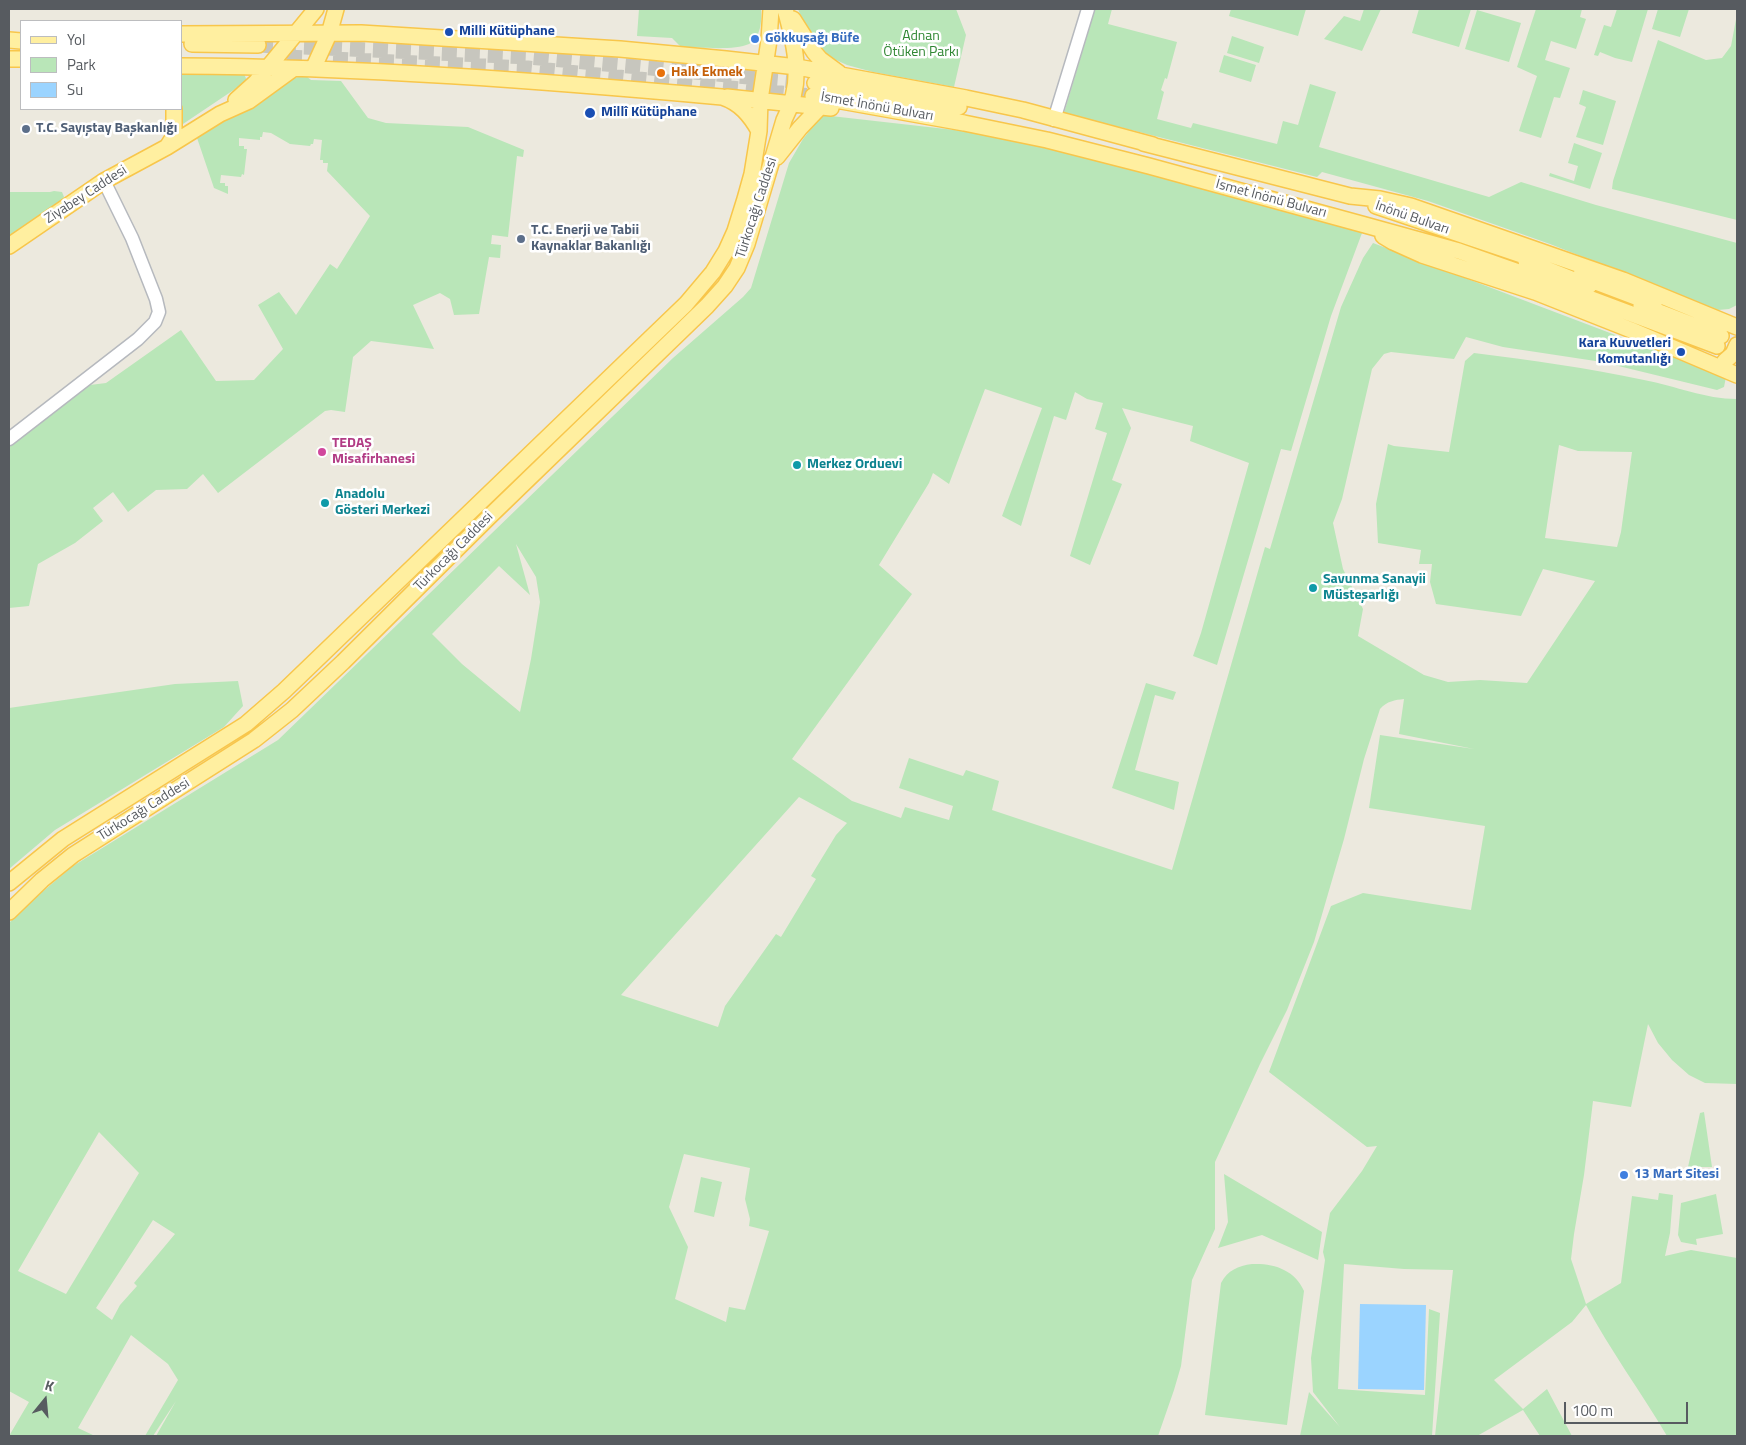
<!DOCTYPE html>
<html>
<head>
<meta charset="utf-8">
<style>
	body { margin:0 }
	#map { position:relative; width:1746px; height:1445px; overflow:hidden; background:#ece9de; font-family:"Titillium Web",sans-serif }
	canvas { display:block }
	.frame { position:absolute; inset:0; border:10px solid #575b60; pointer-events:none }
	.legend { position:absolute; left:20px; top:20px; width:162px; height:90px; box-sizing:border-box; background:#fff; border:1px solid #bcbdbf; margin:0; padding:6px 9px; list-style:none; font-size:15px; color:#575b60 }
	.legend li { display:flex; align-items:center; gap:10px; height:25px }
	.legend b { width:25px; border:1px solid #bcbdbf }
	.north { position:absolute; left:20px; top:1375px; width:50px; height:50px; -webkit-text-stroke:4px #fff; paint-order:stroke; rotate:17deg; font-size:14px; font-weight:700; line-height:20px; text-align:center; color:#575b60 }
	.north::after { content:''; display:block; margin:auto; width:18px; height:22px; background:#575b60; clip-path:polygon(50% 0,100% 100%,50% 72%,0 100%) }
	.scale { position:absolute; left:1564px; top:1402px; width:124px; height:22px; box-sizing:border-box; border:2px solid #575b60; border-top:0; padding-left:6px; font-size:15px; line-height:18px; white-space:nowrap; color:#575b60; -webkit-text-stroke:4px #fff; paint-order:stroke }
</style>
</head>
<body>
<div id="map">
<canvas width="1746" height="1445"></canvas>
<div class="frame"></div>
<ul class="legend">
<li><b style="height:6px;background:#ffefa0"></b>Yol</li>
<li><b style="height:14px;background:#b9e6b8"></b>Park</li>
<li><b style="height:14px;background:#9bd4ff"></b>Su</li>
</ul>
<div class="north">K</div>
<div class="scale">100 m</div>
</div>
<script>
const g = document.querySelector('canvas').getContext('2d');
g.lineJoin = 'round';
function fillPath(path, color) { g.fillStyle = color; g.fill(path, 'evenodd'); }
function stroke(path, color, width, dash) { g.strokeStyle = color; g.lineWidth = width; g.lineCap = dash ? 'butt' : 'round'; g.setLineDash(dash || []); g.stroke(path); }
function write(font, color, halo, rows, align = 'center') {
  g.font = font + ' "Titillium Web",sans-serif'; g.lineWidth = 5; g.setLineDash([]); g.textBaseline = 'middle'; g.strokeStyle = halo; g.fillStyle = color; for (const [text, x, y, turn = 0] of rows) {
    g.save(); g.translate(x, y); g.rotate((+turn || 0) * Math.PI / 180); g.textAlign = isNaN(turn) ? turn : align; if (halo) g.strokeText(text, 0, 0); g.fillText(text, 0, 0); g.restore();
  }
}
const green = new Path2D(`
	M 639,9 L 761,9 C 762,20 761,38 749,44 C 734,51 698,47 681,47 L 672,38 L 637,36 Z
	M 798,9 L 956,9 L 966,35 L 954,87 L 873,72 L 847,65 L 821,53 L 806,30 Z
	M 1095,9 L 1112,9 L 1108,24 L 1177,42 L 1167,79 L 1165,78 L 1161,90 L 1164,92 L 1157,119 L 1191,128 L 1193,123 L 1277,144 L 1283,121 L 1298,125 L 1310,84 L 1336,92 L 1319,147 L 1489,197 L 1521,182 L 1596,205 L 1737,243 L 1737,305 L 1729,309 L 1718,310 L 1550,244 L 1428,201 L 1322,172 L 1317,177 L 1064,113 Z
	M 1231,9 L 1306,9 L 1298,36 L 1229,16 Z
	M 1364,9 L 1381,9 L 1362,51 L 1324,39 L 1344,16 L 1360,21 Z
	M 1419,9 L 1471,9 L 1459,47 L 1412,33 Z
	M 1536,9 L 1582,9 L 1580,17 L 1586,19 L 1576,49 L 1551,41 L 1545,60 L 1570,68 L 1560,98 L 1554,97 L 1541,138 L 1519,131 L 1537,76 L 1517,67 Z
	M 1617,9 L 1648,9 L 1632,62 L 1615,58 L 1600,52 L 1598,56 L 1594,55 L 1604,25 L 1611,27 Z
	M 1658,9 L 1689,9 L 1680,37 L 1652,29 Z
	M 1477,10 L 1521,23 L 1509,62 L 1465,49 Z
	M 1737,14 L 1737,220 L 1612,189 L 1613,181 L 1658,40 L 1706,60 L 1722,58 L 1731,46 Z
	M 1232,36 L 1264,47 L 1259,63 L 1227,53 Z
	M 1224,55 L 1256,65 L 1251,82 L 1219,72 Z
	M 181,70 L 243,71 L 247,81 L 180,126 Z
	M 306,76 L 311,80 L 341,81 L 368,118 L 386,123 L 468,127 L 524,150 L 523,157 L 517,156 L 508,237 L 492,235 L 491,244 L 501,245 L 500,258 L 489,257 L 479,314 L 454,315 L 450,299 L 440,293 L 413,305 L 434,349 L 371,341 L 353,357 L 345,412 L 331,410 L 325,411 L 218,493 L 203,474 L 187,489 L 156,490 L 128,512 L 113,492 L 93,508 L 103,521 L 75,543 L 38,564 L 29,606 L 9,608 L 9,445 L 90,385 L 106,383 L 181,330 L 216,381 L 254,380 L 283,349 L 258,305 L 279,292 L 296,315 L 330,264 L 337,269 L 370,216 L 327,171 L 328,163 L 323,163 L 323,160 L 320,160 L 322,140 L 314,139 L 313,144 L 311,144 L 310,146 L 290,144 L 271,133 L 263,132 L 262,137 L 260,137 L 260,140 L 239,138 L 239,146 L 244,146 L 244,149 L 247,149 L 244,175 L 242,174 L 241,177 L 221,175 L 220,183 L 225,183 L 225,186 L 228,186 L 228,194 L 214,188 L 194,129 L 292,78 Z
	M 1583,90 L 1616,101 L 1603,145 L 1576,137 L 1586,107 L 1579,104 Z
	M 822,115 L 999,135 L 1365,225 L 1331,316 L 1291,451 L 1281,449 L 1217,665 L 1193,656 L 1201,633 L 1249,463 L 1190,441 L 1193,426 L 1122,408 L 1131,428 L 1112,480 L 1122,484 L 1090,565 L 1070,556 L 1107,433 L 1095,429 L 1103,403 L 1087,399 L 1075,392 L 1066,420 L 1054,416 L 1021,526 L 1002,516 L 1042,408 L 985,389 L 949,484 L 933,473 L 929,483 L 879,565 L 912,594 L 792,759 L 852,801 L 901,818 L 905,807 L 949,820 L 953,806 L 899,788 L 909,758 L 963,776 L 966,770 L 999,781 L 992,810 L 1172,870 L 1265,547 L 1270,549 L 1341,307 L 1363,258 L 1373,243 L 1726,377 L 1724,387 L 1717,390 L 1602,362 L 1503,347 L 1466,337 L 1454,359 L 1391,352 L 1384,354 L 1372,369 L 1342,499 L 1333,523 L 1343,569 L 1363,609 L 1358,636 L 1424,675 L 1448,682 L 1480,680 L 1527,683 L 1595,581 L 1543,569 L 1521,616 L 1436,604 L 1430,582 L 1432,564 L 1419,564 L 1421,550 L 1378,543 L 1376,504 L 1388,444 L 1394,446 L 1449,452 L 1465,361 L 1474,353 C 1531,360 1588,368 1644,380 C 1676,386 1705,399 1737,399 L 1737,1084 L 1705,1083 L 1689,1075 L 1672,1060 L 1658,1043 L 1648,1024 L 1631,1107 L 1593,1101 L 1584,1175 L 1574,1234 L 1571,1259 L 1586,1304 L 1621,1283 L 1632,1196 L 1658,1200 L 1659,1193 L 1673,1195 L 1670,1233 L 1665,1256 L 1691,1250 L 1737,1258 L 1737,1436 L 1667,1436 C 1641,1392 1610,1350 1586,1305 L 1572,1322 L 1494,1380 L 1523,1409 L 1547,1389 L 1572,1436 L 1540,1436 L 1523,1410 L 1477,1436 L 1435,1436 L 1453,1270 L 1404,1269 L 1344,1264 L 1338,1389 L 1425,1395 L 1429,1309 L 1440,1313 L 1432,1436 L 1300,1436 L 1309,1392 L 1340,1427 L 1313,1392 L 1311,1358 L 1325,1260 L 1323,1252 L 1330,1213 L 1362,1171 L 1377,1146 L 1367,1147 L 1269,1072 L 1331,906 L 1363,893 L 1471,910 L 1485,826 L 1369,808 L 1380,735 L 1474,749 L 1399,734 L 1404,699 C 1395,700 1387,701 1380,709 L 1364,759 L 1344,839 L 1314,942 L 1287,1010 L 1260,1064 L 1215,1162 L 1215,1229 L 1192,1280 L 1181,1366 L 1174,1390 L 1158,1436 L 156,1436 L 176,1401 L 153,1436 L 145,1436 L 178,1380 L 168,1364 L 131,1335 L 78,1428 L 95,1436 L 9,1436 L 29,1402 L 9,1391 L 9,923 L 29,903 L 73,866 L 278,740 L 673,358 L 743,297 L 751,288 L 789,163 L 803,139 ZM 1559,445 L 1578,451 L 1632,452 L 1621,532 L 1617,547 L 1545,538 ZM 516,544 L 536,577 L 540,602 L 531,659 L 520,712 L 462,664 L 432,634 L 499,566 L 530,595 ZM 799,797 L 847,823 L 836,835 L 811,876 L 816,879 L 781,937 L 776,934 L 725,1006 L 718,1027 L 621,995 ZM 99,1132 L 139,1173 L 66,1294 L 18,1271 ZM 684,1154 L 750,1168 L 745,1199 L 750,1219 L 749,1226 L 769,1231 L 745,1310 L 729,1307 L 726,1322 L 675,1299 L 688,1247 L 669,1207 ZM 153,1220 L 175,1234 L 134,1283 L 137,1286 L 120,1305 L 112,1320 L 96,1308 Z
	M 1574,143 L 1602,153 L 1590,189 L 1549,176 L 1550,173 L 1574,181 L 1578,166 L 1568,163 Z
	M 54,191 L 62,192 L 64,197 L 63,200 L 9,237 L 9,192 L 50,192 Z
	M 238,681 L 243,706 L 224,727 L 55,830 L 9,869 L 9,708 L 175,684 Z
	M 1146,683 L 1176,692 L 1173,700 L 1155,695 L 1135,770 L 1179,782 L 1174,810 L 1112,788 Z
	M 1704,1112 L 1712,1167 L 1688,1167 L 1700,1113 Z
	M 1224,1174 L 1322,1232 L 1318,1260 L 1262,1235 L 1218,1248 L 1228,1222 Z
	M 701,1177 L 722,1182 L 714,1217 L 694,1212 Z
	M 1716,1194 L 1723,1234 L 1696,1239 L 1697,1245 L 1681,1242 L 1678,1235 L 1681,1203 Z
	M 1252,1264 C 1274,1263 1295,1270 1304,1291 L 1287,1425 L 1205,1415 L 1221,1283 C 1228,1270 1238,1266 1252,1264 Z`);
const water = new Path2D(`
	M 1360,1304 L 1426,1305 L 1424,1390 L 1358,1389 Z`);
const majorTunnel = new Path2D(`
	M 258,45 L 529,57 L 815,83
	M 287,57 L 528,68 L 813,96`);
const minor = new Path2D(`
	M 1054,120 L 1088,9
	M 9,439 L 138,339 L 155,322 L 159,312 L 156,299 L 132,238 L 104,181`);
const major = new Path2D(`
	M 793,19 L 814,52 L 820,59 L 839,73
	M 181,34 L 361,33 L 620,49 L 726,59 L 797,67 L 966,98 L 1023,110 L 1153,145
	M 9,40 L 21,41
	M 192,44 L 258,45
	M 9,59 L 21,59
	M 181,66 C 362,67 542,81 722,97 C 740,103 750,115 759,131
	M 313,69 L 329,34 L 336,9
	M 815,83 L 959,107
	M 813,96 L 964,123 L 1047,140 L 1149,166 L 1365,225 L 1459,251 L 1533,277 L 1717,346
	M 727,97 L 831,108
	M 236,100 L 256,82 L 316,9
	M 1143,143 L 1350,196 L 1380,199 L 1411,206 L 1623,280 L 1737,327
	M 167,147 L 174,136 L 174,109
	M 777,157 L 800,128 L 821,106
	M 1376,206 L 1539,261
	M 1383,236 L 1393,242 L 1422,255 L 1535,292 L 1631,330 L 1737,375
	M 9,246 L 104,181 L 167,147 L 220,114 L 249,101 L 293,69
	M 1526,261 L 1589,286
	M 1580,276 L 1654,304
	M 1641,305 L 1721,336
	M 1725,361 L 1733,354 L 1737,345
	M 9,883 L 63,839 L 246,724 L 284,691 L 686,304 L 713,272 L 726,251 L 735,231 L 745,199 L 752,174 L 759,131 L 760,100 L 769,40 L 771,9
	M 9,912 L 42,880 L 73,855 L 254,740 L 292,710 L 343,662 L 490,516 L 707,306 L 725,286 L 737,268 L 747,244 L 784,120 C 804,83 796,48 785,9`);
const markers = [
	[449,32,5,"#1a4fb4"],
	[755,39,5,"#3f7fe0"],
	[661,73,5,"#e8710a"],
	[590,113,6,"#1a4fb4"],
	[26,129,5,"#5c6f8a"],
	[521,239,5,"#5c6f8a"],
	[1681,352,5,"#1a4fb4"],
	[322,452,5,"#d1479c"],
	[797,465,5,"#0f9aa8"],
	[325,503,5,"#0f9aa8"],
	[1313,588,5,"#0f9aa8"],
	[1624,1175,5,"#3f7fe0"]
];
const transitNames = [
	["Milli Kütüphane",459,32],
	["Millî Kütüphane",601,113],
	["Kara Kuvvetleri",1671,344,"right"],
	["Komutanlığı",1671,360,"right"]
];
const parkNames = [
	["Adnan",921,37],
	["Ötüken Parkı",921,53]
];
const shopNames = [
	["Gökkuşağı Büfe",765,39],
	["13 Mart Sitesi",1634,1175]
];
const foodNames = [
	["Halk Ekmek",671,73]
];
const streetNames = [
	["İsmet İnönü Bulvarı",877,107,10],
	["Ziyabey Caddesi",86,195,-33],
	["İsmet İnönü Bulvarı",1271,199,15],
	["Türkocağı Caddesi",757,208,-72],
	["İnönü Bulvarı",1412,218,19],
	["Türkocağı Caddesi",454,552,-45],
	["Türkocağı Caddesi",144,810,-32]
];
const serviceNames = [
	["T.C. Sayıştay Başkanlığı",36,129],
	["T.C. Enerji ve Tabii",531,231],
	["Kaynaklar Bakanlığı",531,247]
];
const hotelNames = [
	["TEDAŞ",332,444],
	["Misafirhanesi",332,460]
];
const cultureNames = [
	["Merkez Orduevi",807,465],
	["Anadolu",335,495],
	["Gösteri Merkezi",335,511],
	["Savunma Sanayii",1323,580],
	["Müsteşarlığı",1323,596]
];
fillPath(green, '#b9e6b8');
fillPath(water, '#9bd4ff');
stroke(majorTunnel, '#c7c6be', 15, [15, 8]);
stroke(minor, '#b6b9be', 15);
stroke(major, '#f8c64b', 18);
stroke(minor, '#fff', 12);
stroke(major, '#ffefa0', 15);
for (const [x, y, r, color] of markers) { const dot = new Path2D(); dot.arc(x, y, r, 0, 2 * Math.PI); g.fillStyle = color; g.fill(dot); stroke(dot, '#fff', 2); }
write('bold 14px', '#164399', '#fff', transitNames, 'left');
write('14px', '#308733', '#fff', parkNames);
write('bold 14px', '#366cbe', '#fff', shopNames, 'left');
write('bold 14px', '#c56008', '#fff', foodNames, 'left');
write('14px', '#575b60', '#fff', streetNames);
write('bold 14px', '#4e5e75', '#fff', serviceNames, 'left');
write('bold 14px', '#b23c85', '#fff', hotelNames, 'left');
write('bold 14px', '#0d838f', '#fff', cultureNames, 'left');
</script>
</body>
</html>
